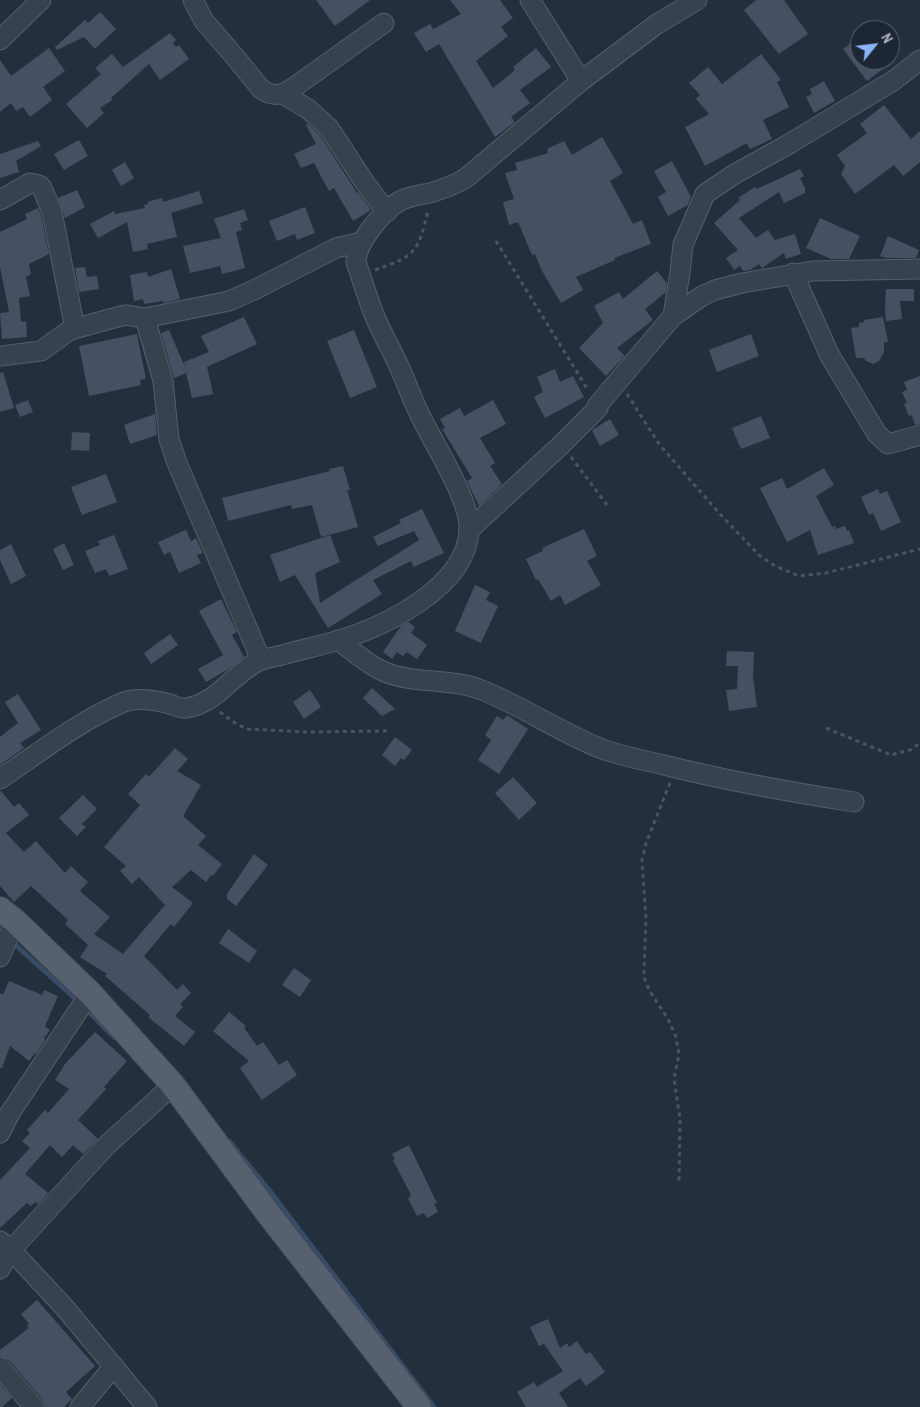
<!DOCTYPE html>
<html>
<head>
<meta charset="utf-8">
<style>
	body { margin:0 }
	#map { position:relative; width:920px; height:1407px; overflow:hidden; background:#242f3e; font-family:"Archivo Narrow",sans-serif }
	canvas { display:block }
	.north { position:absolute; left:850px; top:20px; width:50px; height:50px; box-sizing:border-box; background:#1d2633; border:1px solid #59626f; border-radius:50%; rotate:61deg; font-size:14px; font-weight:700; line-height:20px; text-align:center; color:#b4bcc9 }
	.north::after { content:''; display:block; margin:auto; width:18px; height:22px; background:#8ab4f8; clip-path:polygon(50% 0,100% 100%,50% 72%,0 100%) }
</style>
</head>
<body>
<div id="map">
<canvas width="920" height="1407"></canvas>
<div class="north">N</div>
</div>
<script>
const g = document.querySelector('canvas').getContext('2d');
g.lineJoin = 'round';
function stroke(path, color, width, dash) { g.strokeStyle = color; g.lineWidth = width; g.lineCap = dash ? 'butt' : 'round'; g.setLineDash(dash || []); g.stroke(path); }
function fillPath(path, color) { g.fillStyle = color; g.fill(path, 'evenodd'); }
const stream = new Path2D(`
	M 11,941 L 79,1002
	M 85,1008 L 114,1037
	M 229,1141 L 269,1190 L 434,1407`);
const building = new Path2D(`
	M 316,0 L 370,0 L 335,26 Z
	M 450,0 L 500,0 L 513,18 L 501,27 L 508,36 L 476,61 L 493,88 L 515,70 L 513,67 L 536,48 L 551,67 L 520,90 L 530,103 L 511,117 L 515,122 L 495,137 L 439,44 L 426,52 L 414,33 L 430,24 L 433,29 L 461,14 Z
	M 756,0 L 784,0 L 808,34 L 779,54 L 744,10 Z
	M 100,12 L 116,29 L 95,49 L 84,37 L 57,50 L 55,47 L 85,20 L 88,23 Z
	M 170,33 L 176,40 L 173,43 L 176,47 L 179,45 L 189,59 L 160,80 L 149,64 L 111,98 L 112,100 L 100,108 L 104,113 L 87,128 L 66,104 L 101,74 L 95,68 L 112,54 L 123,67 Z
	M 860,36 L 860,60 L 878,60 L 884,68 L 867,81 L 843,49 Z
	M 49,48 L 65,71 L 43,87 L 52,100 L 30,117 L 23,107 L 16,111 L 11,103 L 0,112 L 0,60 L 11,76 Z
	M 761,54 L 781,80 L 777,82 L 789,107 L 763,120 L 772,139 L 750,149 L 747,143 L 705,166 L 685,127 L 709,114 L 696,99 L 700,95 L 689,83 L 708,67 L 722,84 Z
	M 824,81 L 835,101 L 814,113 L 806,97 L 812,94 L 810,89 Z
	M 884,105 L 911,139 L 920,131 L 920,162 L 903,176 L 894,165 L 855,194 L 841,174 L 845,166 L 837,155 L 867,133 L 860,124 Z
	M 308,124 L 320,135 L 357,193 L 358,192 L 371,210 L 353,221 L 334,188 L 329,191 L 314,163 L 301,168 L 294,154 L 316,144 L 306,125 Z
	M 602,137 L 623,173 L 610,181 L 633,224 L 642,220 L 651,244 L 614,258 L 615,260 L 576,277 L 583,290 L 561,303 L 542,271 L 535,254 L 532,255 L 518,222 L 509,225 L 503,202 L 514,199 L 505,173 L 517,170 L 515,163 L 548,153 L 547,149 L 564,141 L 572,155 Z
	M 79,140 L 88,156 L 64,170 L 54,154 Z
	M 38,141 L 41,146 L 16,161 L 19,172 L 0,178 L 0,154 Z
	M 672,161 L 691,197 L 688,205 L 668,216 L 658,197 L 666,192 L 654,171 Z
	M 125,162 L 134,178 L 121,186 L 112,170 Z
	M 800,169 L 804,176 L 800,178 L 805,188 L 805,193 L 784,203 L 779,192 L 739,218 L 756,238 L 768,230 L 775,240 L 795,234 L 801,254 L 786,259 L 784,253 L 762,268 L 759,264 L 750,270 L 743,271 L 740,266 L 734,270 L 726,258 L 738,250 L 714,223 L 740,200 L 738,198 L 755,187 L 757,189 Z
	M 77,190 L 85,207 L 65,218 L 58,198 Z
	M 199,191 L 203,203 L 171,213 L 177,237 L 147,244 L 148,249 L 133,252 L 127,222 L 98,238 L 90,224 L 114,211 L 115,214 L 145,208 L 144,205 L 148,204 L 147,202 L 162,198 L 163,202 Z
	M 305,207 L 315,233 L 297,240 L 295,234 L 277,241 L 269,221 Z
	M 38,208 L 41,215 L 49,254 L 29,264 L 31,274 L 26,277 L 30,296 L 19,298 L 21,322 L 26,321 L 27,337 L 2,339 L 0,313 L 9,312 L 0,267 L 0,232 L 27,219 L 25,214 Z
	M 244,209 L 248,220 L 240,223 L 242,230 L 236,232 L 245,268 L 222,274 L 220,266 L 190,273 L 183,246 L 221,238 L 214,219 Z
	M 820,218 L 860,236 L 849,259 L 831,259 L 806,248 Z
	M 888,236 L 919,250 L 916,258 L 886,258 L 880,256 Z
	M 85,267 L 87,277 L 97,276 L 99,289 L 79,292 L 75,268 Z
	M 171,269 L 180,299 L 163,303 L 163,301 L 144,304 L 143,299 L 134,301 L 130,275 L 147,272 L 148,277 Z
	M 657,271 L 667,283 L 666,292 L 645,309 L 653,320 L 617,348 L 625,356 L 606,376 L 579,348 L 603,323 L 594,306 L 619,292 L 623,299 Z
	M 886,289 L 914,289 L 914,301 L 900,301 L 902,319 L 886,321 L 885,308 Z
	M 244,317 L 257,344 L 207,367 L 213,394 L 192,398 L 186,373 L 174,378 L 161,333 L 169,330 L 185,367 L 184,362 L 209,352 L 201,336 Z
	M 883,317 L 888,342 L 884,342 L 884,352 L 879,361 L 873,364 L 866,361 L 864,358 L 856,358 L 851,328 L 859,327 L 859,323 L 864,322 L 864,320 Z
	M 354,330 L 377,387 L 350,398 L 327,341 Z
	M 137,334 L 146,379 L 140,380 L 141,385 L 89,396 L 79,346 Z
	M 751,334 L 759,356 L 717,372 L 709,350 Z
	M 555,369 L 560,382 L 573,376 L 584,397 L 545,418 L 534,397 L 543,392 L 537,377 Z
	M 3,372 L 14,408 L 0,412 L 0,373 Z
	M 920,376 L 920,424 L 915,425 L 912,415 L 909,416 L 904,404 L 907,403 L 902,392 L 907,390 L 904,382 Z
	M 28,400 L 33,412 L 20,417 L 15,405 Z
	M 493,400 L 506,424 L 480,438 L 495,463 L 490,466 L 502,484 L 479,506 L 467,481 L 472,478 L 442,429 L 445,428 L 440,419 L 460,408 L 464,416 Z
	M 155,414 L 157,435 L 130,444 L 124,425 Z
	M 761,416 L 770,438 L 741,449 L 732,428 Z
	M 610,419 L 619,435 L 600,446 L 592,430 Z
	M 72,432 L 90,433 L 89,451 L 71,450 Z
	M 343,466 L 350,490 L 347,490 L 358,527 L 321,537 L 312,505 L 292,509 L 291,505 L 228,521 L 222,498 L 330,471 L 329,469 Z
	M 824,468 L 834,485 L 816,496 L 832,527 L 835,526 L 836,529 L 845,526 L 847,531 L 849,530 L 854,543 L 818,555 L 810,530 L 787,542 L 760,488 L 782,478 L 787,489 Z
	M 106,474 L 117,502 L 82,515 L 71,487 Z
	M 878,489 L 880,494 L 887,491 L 901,522 L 881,531 L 873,513 L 869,515 L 861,497 Z
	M 422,509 L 444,553 L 414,567 L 411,561 L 373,580 L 382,594 L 328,628 L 295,575 L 280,582 L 270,555 L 330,535 L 340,562 L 315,573 L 320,603 L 419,540 L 414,531 L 378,546 L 373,537 L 401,523 L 399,520 Z
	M 584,529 L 597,556 L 587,561 L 601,585 L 565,605 L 560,595 L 551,601 L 538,579 L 536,580 L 526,559 L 543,551 L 542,548 Z
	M 186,530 L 191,541 L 196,538 L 203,553 L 197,555 L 201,563 L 179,573 L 170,552 L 164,555 L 158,542 Z
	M 114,535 L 128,569 L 109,576 L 106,569 L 95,573 L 85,551 L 100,545 L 98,541 Z
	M 64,543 L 74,565 L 63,570 L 53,549 Z
	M 11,544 L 26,576 L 11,584 L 0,560 L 0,550 Z
	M 475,585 L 490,592 L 486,600 L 498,606 L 481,643 L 455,631 Z
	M 221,599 L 237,632 L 232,635 L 244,657 L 227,670 L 206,682 L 198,669 L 223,655 L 199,611 Z
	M 408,622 L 415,627 L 411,633 L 427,645 L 417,659 L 407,652 L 403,656 L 397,652 L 392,659 L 383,652 L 401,626 Z
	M 170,634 L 178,645 L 151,664 L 144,653 Z
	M 727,651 L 754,652 L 753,676 L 757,707 L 729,711 L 726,690 L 737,689 L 738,666 L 726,666 Z
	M 372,688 L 395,709 L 382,716 L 363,698 Z
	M 310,690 L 321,707 L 304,719 L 293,702 Z
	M 18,694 L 41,730 L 20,743 L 24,748 L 0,765 L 0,737 L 18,723 L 5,702 Z
	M 507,715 L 528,729 L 499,774 L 478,760 L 491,740 L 485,735 L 497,716 L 503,720 Z
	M 395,737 L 412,750 L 404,760 L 401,758 L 395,766 L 382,755 Z
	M 175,748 L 188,759 L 177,771 L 201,785 L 183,816 L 206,836 L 198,845 L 222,864 L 213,876 L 211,875 L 206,882 L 191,870 L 172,887 L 193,903 L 174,927 L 171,924 L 144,956 L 177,990 L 183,984 L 191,993 L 180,1004 L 183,1007 L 175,1016 L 195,1032 L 184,1046 L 148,1017 L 150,1015 L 105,976 L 107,974 L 80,957 L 88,945 L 65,924 L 68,920 L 31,886 L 14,902 L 0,886 L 0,790 L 14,807 L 19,803 L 29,815 L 6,833 L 24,852 L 36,841 L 65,873 L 71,866 L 88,882 L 80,891 L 110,917 L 94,934 L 123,954 L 165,905 L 139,877 L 132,884 L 120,871 L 126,866 L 104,847 L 140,805 L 128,794 L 146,774 L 149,777 Z
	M 513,777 L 537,803 L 519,820 L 495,793 Z
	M 83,795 L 97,809 L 82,824 L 86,827 L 77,836 L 59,818 Z
	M 254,854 L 268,865 L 236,906 L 227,899 L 227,894 Z
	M 228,929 L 257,951 L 249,963 L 219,943 Z
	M 294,968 L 311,980 L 300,997 L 282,985 Z
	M 9,981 L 42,995 L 44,990 L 58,996 L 45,1026 L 50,1030 L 44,1038 L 45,1040 L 36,1054 L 35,1053 L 29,1061 L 10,1046 L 2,1068 L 0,1068 L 0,993 L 3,995 Z
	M 229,1012 L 246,1026 L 244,1028 L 257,1046 L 263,1042 L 279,1065 L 287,1060 L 297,1075 L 262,1100 L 240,1068 L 249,1061 L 213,1031 Z
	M 95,1032 L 127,1061 L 104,1087 L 106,1089 L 78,1120 L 98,1139 L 83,1154 L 73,1145 L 62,1157 L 50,1145 L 25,1174 L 48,1193 L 38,1204 L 35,1202 L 31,1206 L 27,1203 L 0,1228 L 0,1180 L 30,1148 L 22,1141 L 30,1133 L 27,1130 L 45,1110 L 48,1113 L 69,1089 L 55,1080 L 65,1064 Z
	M 409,1145 L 437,1203 L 434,1204 L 438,1212 L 427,1218 L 424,1213 L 417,1216 L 408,1198 L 411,1197 L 410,1193 L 393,1160 L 395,1159 L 392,1154 Z
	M 37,1300 L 95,1366 L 66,1392 L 72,1399 L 64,1407 L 45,1407 L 43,1400 L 9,1360 L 0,1356 L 0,1350 L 29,1328 L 27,1326 L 29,1324 L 21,1314 Z
	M 548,1319 L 560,1348 L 567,1343 L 569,1347 L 577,1341 L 586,1354 L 590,1352 L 605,1372 L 586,1386 L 580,1378 L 559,1393 L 568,1407 L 526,1407 L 517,1392 L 534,1382 L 537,1387 L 563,1371 L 544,1344 L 539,1346 L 530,1327 Z
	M 0,1384 L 12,1398 L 2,1407 L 0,1407 Z`);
const path = new Path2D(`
	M 496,241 L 588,390
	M 375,270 C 416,256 418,252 428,211
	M 627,394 L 659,444 L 719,513 L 759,555 L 775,566 L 799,576 L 826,573 L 920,549
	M 571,457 L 607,505
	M 220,712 L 238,725 L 248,729 L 306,732 L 388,731
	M 826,728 L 891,755 L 910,750 L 920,743
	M 670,783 L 646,843 L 642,860 L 646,918 L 644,971 L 645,980 L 649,990 L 668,1019 L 676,1037 L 679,1054 L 674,1079 L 680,1119 L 679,1182`);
const minor = new Path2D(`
	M 193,0 L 204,21 L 235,57 L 261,89 C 271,96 280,96 290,90 L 384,23
	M 530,0 L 581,81
	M 0,40 L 41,0
	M 283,94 L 308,109 L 329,128 L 365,183 L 387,212
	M 0,200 L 30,183 L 39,185 L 42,188 L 52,212 L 75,329
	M 793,273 L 830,356 L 877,434 L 888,444 L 920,435
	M 673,316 L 680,273 L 683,245 L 705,194 L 733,175 L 789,144 L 893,81 L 920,60
	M 145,318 L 163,381 L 169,439 L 177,463 L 261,660
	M 0,356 L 41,351 L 70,330 L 121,316 L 125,315 L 145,318 L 229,301 L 254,290 L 336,248 L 361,242
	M 469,530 L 561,445 L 598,408 L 597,406 L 673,316 L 702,296 L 715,290 L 742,283 L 813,271 L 920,269
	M 338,640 C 353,651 368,665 385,672 C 414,684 449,678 479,689 C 521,705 559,732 602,749 C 621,756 643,760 664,765 C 727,781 790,792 854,802
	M 0,779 C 40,752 79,721 124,702 C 138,697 155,700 170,704 C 175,706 181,709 186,708 C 216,704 233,674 257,662 C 265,658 274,657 282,655 C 300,650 318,646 336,641 C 384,627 468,587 469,529 C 470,500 435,446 422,419 C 412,400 406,380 396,360 C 389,345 380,330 374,314 C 367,297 362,279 356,262 C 356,243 384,209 400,201 C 409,196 420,195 430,193 C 443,189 455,185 466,178 L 581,81 L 657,24 L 697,0
	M 0,957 L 15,921
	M 0,1133 L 10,1113 L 90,993
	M 0,1241 L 11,1250 L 65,1308 L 147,1407
	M 0,1269 L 11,1250 L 107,1145 L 173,1085
	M 0,1367 L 34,1407
	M 80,1407 L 114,1366`);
const major = new Path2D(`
	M 0,909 L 15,921 L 90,993 L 173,1085 L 270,1216 L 419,1407`);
stroke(stream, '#394c67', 5);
fillPath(building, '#455162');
stroke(minor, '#565f6c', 21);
stroke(major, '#414a57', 26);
stroke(path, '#44595c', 3, [4, 4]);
stroke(minor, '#38414e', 19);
stroke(major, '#56606e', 24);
</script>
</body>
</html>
